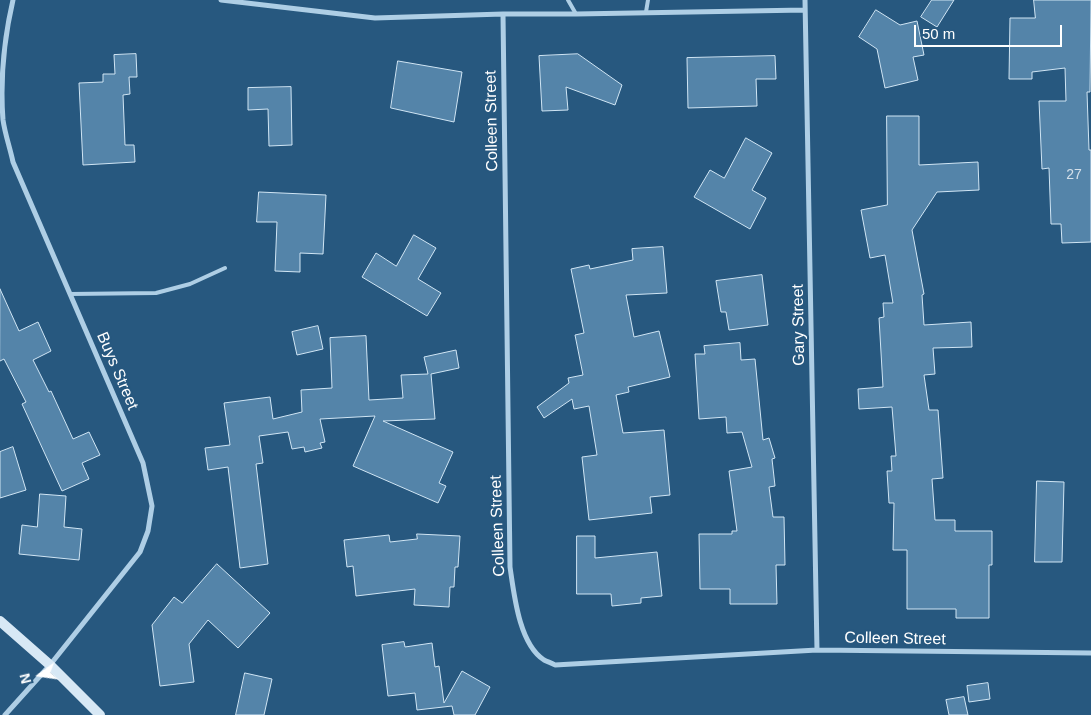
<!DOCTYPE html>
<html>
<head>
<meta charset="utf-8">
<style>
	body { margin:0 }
	#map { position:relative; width:1091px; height:715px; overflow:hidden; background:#27587f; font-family:Arial,sans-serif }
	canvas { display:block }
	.north { position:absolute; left:15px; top:650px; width:50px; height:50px; -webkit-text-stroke:4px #27587f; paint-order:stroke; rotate:256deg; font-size:14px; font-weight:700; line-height:20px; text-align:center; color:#fff }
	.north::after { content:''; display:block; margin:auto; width:18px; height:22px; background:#fff; clip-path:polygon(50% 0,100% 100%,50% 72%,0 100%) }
	.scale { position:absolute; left:914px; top:25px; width:148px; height:22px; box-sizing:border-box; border:2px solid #fff; border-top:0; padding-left:6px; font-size:15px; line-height:18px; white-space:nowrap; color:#fff; -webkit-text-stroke:4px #27587f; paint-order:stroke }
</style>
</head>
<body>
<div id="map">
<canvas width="1091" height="715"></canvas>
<div class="north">N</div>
<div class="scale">50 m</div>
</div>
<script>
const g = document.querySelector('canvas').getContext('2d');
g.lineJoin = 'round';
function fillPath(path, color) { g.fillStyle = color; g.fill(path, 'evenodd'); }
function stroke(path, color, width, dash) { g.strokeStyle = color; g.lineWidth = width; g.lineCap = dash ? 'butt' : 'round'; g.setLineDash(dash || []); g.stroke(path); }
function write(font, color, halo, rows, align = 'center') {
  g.font = font + ' Arial,sans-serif'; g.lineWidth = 4; g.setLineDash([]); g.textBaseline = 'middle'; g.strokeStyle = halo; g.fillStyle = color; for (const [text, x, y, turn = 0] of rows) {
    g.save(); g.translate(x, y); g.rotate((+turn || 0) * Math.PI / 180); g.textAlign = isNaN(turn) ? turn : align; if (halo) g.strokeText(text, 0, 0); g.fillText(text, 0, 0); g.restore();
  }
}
const building = new Path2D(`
	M 932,0 L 954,0 L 937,27 L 921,17 Z
	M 1034,0 L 1091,0 L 1090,92 L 1087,92 L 1089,150 L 1091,150 L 1091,242 L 1062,243 L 1061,224 L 1051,224 L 1049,168 L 1042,169 L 1039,101 L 1066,101 L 1065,68 L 1032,72 L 1032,79 L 1009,79 L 1010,18 L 1035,18 Z
	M 876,10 L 900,25 L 917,21 L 924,55 L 913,57 L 918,80 L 885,88 L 877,49 L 859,37 Z
	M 136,54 L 137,77 L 129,77 L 130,94 L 123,95 L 125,145 L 134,145 L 135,162 L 83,165 L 79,83 L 103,82 L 103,74 L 115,74 L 114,55 Z
	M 578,54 L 622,85 L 615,105 L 566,87 L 568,110 L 542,111 L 539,56 Z
	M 775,56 L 776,79 L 756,79 L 757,106 L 688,108 L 687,58 Z
	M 398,61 L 462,72 L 454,122 L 391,108 Z
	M 291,87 L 292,145 L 269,146 L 268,109 L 248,110 L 248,88 Z
	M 887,116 L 919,116 L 919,165 L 978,162 L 979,190 L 937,192 L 912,230 L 924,294 L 922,295 L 924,325 L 971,322 L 972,347 L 933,348 L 935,374 L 924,375 L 929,410 L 938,410 L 943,478 L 932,479 L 935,520 L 955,520 L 955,531 L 992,531 L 992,565 L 989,565 L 989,618 L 956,618 L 956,609 L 907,609 L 907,550 L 893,550 L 894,503 L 889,503 L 887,471 L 892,471 L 891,456 L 896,456 L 892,407 L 859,409 L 858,389 L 883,387 L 879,318 L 884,317 L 883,303 L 893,303 L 885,255 L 870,258 L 861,210 L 887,205 Z
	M 746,138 L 772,153 L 752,190 L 766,198 L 750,229 L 694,197 L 710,170 L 724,178 Z
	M 259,192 L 326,195 L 323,254 L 300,253 L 300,272 L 275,271 L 277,222 L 257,222 Z
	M 414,235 L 436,248 L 418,279 L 441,293 L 427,316 L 362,277 L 376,253 L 396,266 Z
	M 663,247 L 667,293 L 626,295 L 634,337 L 659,331 L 670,377 L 628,387 L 629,392 L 616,395 L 623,433 L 664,430 L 670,495 L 650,497 L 652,513 L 589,520 L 582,457 L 597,455 L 589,406 L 574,409 L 572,399 L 544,418 L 537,407 L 569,383 L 568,378 L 583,375 L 575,335 L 584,333 L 571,269 L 589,265 L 590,269 L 633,260 L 632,249 Z
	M 762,275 L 768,325 L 729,330 L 726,312 L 721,312 L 716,281 Z
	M 0,289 L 19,331 L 38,322 L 51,351 L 33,360 L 49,392 L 51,391 L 73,439 L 89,432 L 100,455 L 82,463 L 89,479 L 62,491 L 22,404 L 26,402 L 4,359 L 0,361 Z
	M 318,326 L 323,349 L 297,355 L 292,332 Z
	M 366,336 L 369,400 L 403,398 L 401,375 L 428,374 L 424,357 L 456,350 L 459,368 L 431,374 L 435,419 L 383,421 L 453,452 L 439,483 L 446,486 L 438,503 L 353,466 L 375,416 L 320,419 L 325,442 L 320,443 L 322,448 L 305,452 L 304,447 L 292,449 L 288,432 L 259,436 L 263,463 L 256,464 L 268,564 L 240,568 L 228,467 L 208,470 L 205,448 L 230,445 L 224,403 L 270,397 L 273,419 L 302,412 L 301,390 L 332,388 L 330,338 Z
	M 740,343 L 741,360 L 755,359 L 763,440 L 769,438 L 775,458 L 772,459 L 775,486 L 769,487 L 773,517 L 784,517 L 785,565 L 776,565 L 777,604 L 730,604 L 730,589 L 700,589 L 699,534 L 732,534 L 732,531 L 737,531 L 729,471 L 752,467 L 742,432 L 727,433 L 726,417 L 699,419 L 695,354 L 705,354 L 704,346 Z
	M 13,447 L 26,490 L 0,498 L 0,452 Z
	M 1037,481 L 1064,482 L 1062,562 L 1035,562 Z
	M 40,494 L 66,496 L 64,527 L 82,529 L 79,560 L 19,554 L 22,525 L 37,527 Z
	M 417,534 L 460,536 L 458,567 L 455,567 L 454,587 L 450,587 L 449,607 L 414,605 L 415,589 L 356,596 L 353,566 L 347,567 L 344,540 L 389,535 L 390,542 L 417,539 Z
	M 577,536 L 595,536 L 595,558 L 657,552 L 662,596 L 641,598 L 641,603 L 612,606 L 611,594 L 577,594 Z
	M 217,564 L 270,613 L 238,648 L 208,620 L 189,644 L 194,682 L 160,686 L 152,625 L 174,597 L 182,603 Z
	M 404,642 L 405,647 L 432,643 L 435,667 L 439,666 L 444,703 L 462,671 L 490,687 L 475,715 L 454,715 L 452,706 L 417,710 L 415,693 L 388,696 L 382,645 Z
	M 245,673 L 272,679 L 264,715 L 236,715 Z
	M 988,683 L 990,699 L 969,702 L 967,686 Z
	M 964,697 L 968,715 L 949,715 L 946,700 Z`);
const lane = new Path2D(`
	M 568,0 L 576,14
	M 646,12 L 648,0
	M 70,294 L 156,293 L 190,284 L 225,268`);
const street = new Path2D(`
	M 221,0 L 375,18 L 503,14 L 576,14 L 805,10
	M 805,0 L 817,650
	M 503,14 L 510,567 C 514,594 519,644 544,660 C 548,662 552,663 555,665 L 817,650 L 1091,653
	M 5,715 L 50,665 L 140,552 L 148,531 L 152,506 L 143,463 L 13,162 C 10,148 5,134 3,120 C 0,80 4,39 13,0`);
const secondary = new Path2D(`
	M 0,621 L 50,665 L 100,715`);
const numberNames = [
	["27",1074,175]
];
const streetNames = [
	["Colleen Street",492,121,-91],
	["Gary Street",799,325,-91],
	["Buys Street",117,371,67],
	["Colleen Street",498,526,-92],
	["Colleen Street",895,639,1]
];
fillPath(building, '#5484a9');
stroke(building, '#d0e5f4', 1);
stroke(lane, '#aecee5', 4);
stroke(street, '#aecee5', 5);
stroke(secondary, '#d7e8f5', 10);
write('14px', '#d4e0ea', null, numberNames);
write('16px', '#fff', '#27587f', streetNames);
</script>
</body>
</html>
